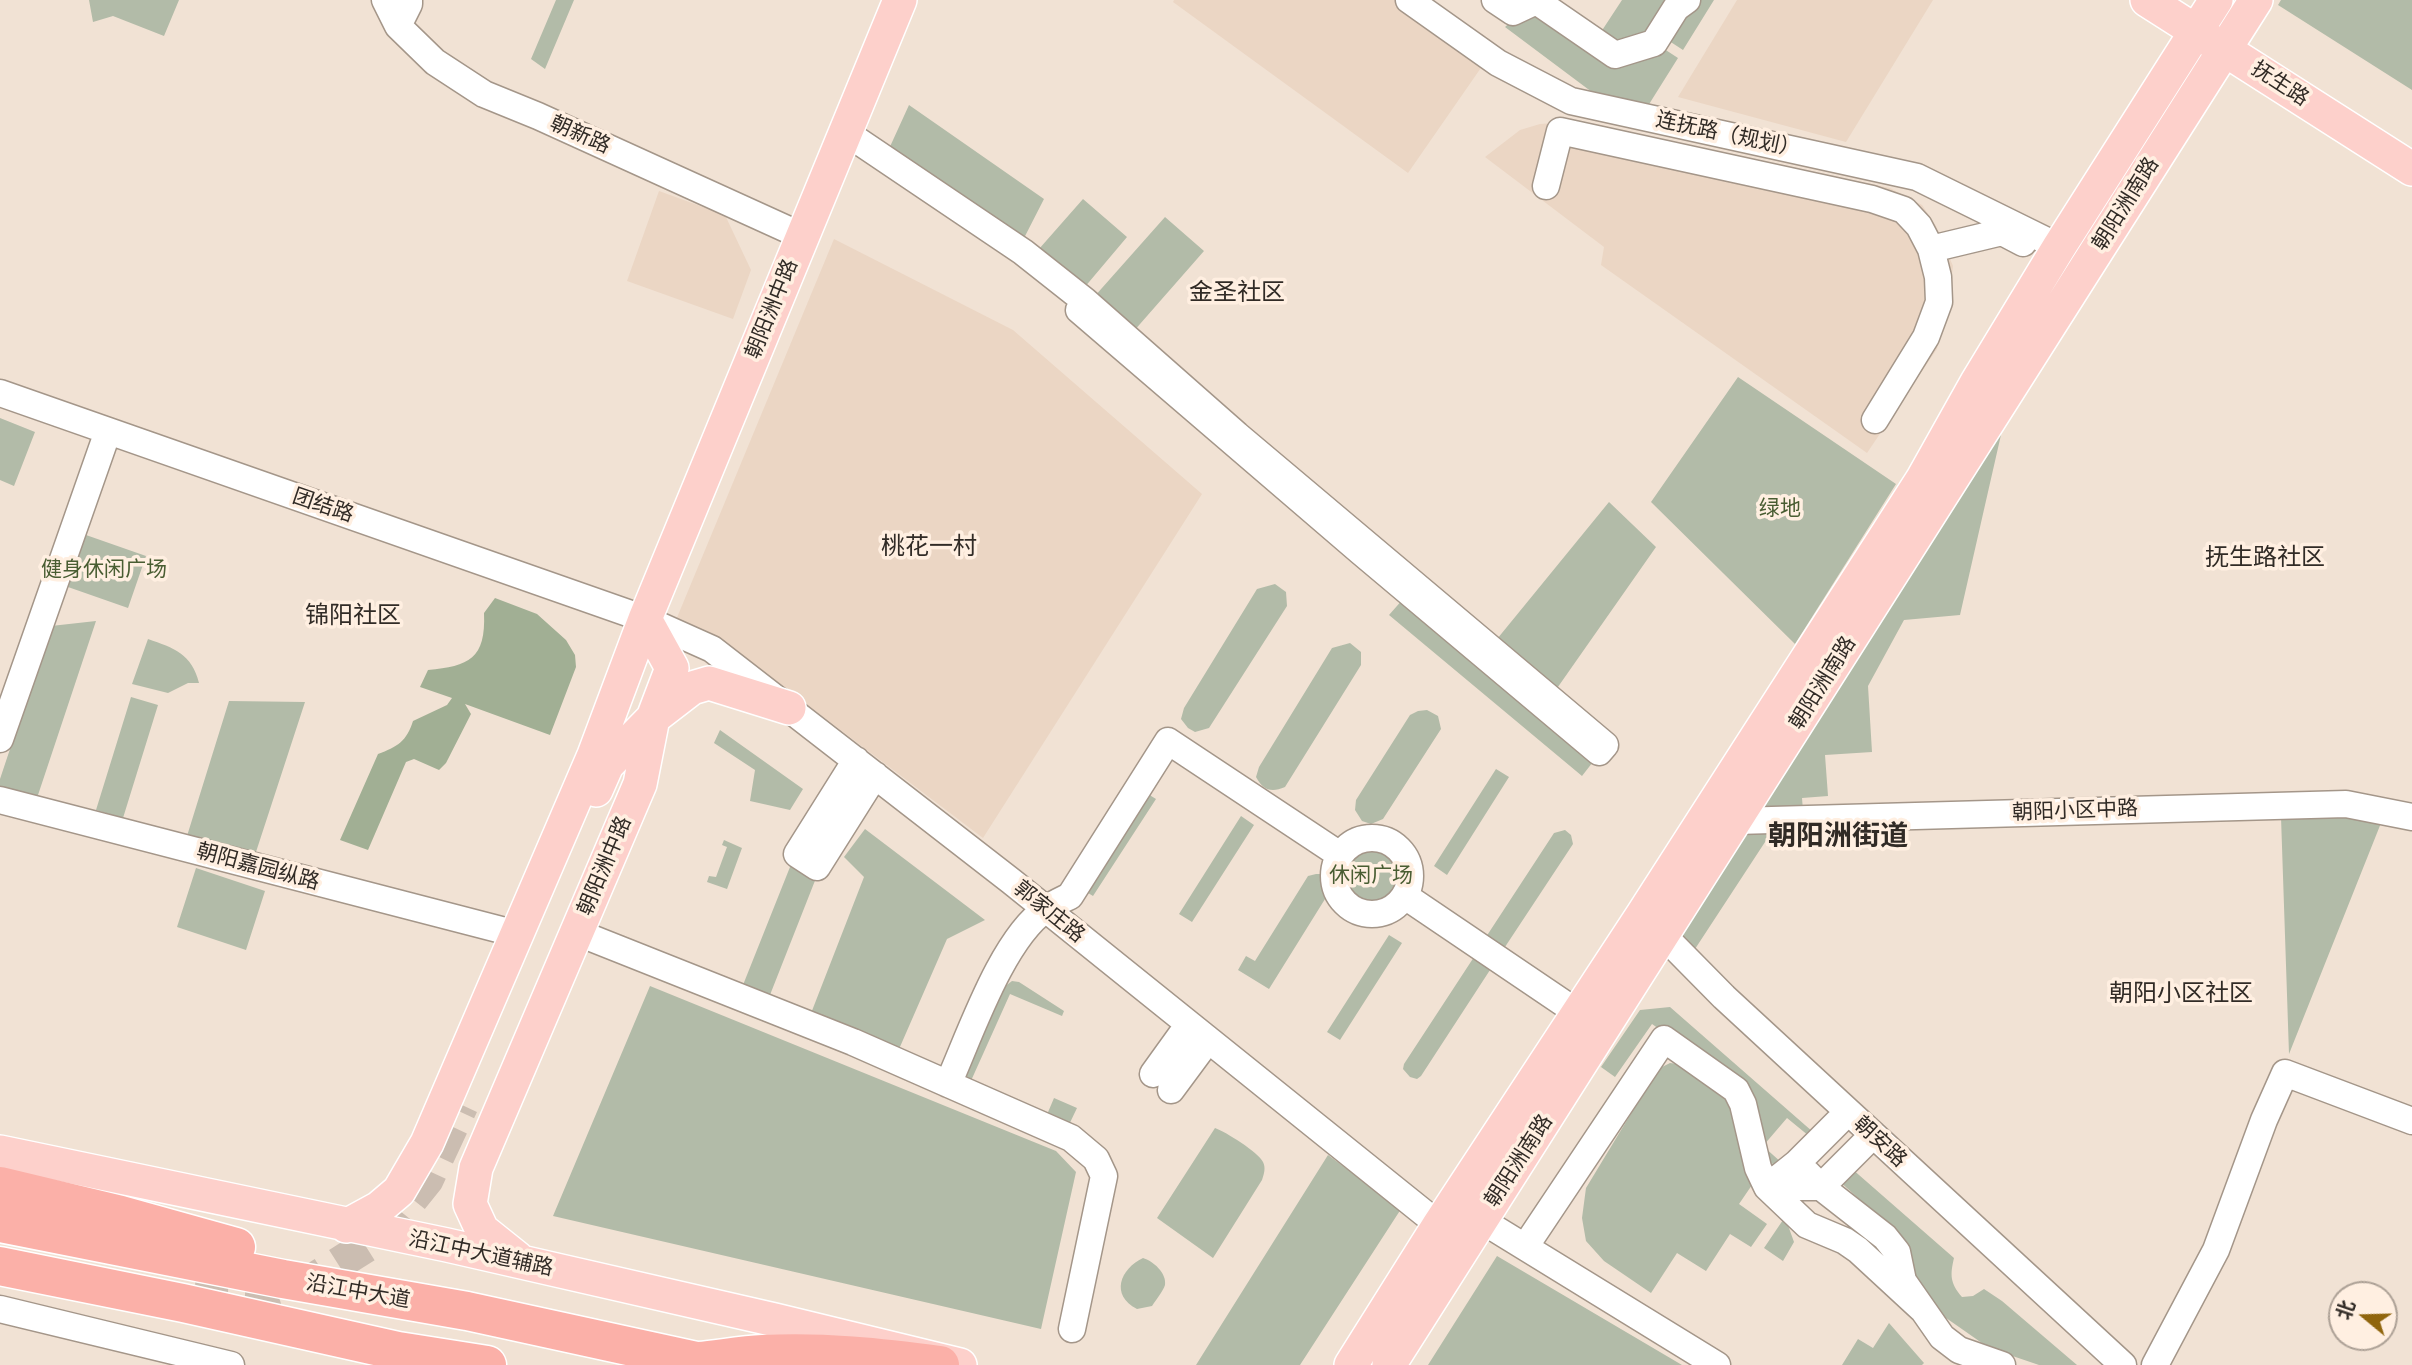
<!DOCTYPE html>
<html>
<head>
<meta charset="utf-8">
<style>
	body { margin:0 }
	#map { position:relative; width:2412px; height:1365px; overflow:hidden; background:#f1e2d4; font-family:"PT Sans","Noto Sans SC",sans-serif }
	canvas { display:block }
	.north { position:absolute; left:2328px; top:1281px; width:70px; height:70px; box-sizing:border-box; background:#ffefe1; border:2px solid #ada196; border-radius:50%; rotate:289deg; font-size:19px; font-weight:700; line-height:28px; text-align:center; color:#312b26 }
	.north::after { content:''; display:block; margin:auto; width:24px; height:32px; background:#90650d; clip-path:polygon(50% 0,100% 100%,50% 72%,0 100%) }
</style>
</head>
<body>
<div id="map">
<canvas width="2412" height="1365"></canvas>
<div class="north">北</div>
</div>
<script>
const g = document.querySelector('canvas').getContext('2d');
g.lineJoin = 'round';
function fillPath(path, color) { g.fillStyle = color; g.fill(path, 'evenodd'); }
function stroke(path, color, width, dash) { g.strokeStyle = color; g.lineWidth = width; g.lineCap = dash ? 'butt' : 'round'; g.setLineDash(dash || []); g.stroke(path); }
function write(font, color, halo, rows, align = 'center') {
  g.font = font + ' "PT Sans","Noto Sans SC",sans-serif'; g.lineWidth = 7; g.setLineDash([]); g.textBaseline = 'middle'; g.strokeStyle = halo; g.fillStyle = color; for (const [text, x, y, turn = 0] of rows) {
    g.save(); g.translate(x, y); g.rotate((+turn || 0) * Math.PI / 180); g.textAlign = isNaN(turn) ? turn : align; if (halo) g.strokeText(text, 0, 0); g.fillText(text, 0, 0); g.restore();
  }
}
const built = new Path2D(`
	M 1174,0 L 1399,0 L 1485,62 L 1408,173 L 1173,2 Z
	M 1737,0 L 1933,0 L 1846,142 L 1678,97 Z
	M 1567,122 L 1890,188 L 1922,205 L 1936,226 L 1953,266 L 1950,294 L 1937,349 L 1867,453 L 1601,265 L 1604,247 L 1485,157 L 1520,130 L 1540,124 Z
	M 659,191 L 725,215 L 751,270 L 733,319 L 627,281 Z
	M 834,239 L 1013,330 L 1202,494 L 983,838 L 723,641 L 676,620 Z`);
const green = new Path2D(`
	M 89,0 L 179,0 L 164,36 L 113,16 L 93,22 Z
	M 556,0 L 574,0 L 545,69 L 531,59 Z
	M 1622,0 L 1714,0 L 1683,50 L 1660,35 L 1655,43 L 1678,58 L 1636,125 L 1505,27 L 1530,4 L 1599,35 Z
	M 2281,0 L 2412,0 L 2412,90 L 2278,5 Z
	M 909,105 L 1044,199 L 1022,242 L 888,151 Z
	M 1083,199 L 1127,237 L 1084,288 L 1039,249 Z
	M 1165,217 L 1204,251 L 1133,332 L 1094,297 Z
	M 1738,377 L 1896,484 L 1795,644 L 1651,502 Z
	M 0,418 L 35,432 L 14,486 L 0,480 Z
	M 2003,426 L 1960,615 L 1904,620 L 1868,686 L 1872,752 L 1825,755 L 1828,796 L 1802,798 L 1805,836 L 1767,839 L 1695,949 L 1672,934 Z
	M 1609,502 L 1656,547 L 1553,694 L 1493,644 Z
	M 86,535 L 146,556 L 128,608 L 68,587 Z
	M 1275,584 L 1286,592 L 1287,606 L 1209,728 L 1195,732 L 1188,728 L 1181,719 L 1184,708 L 1257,589 Z
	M 1404,598 L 1596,758 L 1582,776 L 1389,615 Z
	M 96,621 L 36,801 L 0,790 L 0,779 L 51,626 Z
	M 148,639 C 174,648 192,654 199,683 L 188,683 L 168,693 L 132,684 Z
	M 1350,643 L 1361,652 L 1361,665 L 1285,787 C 1271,793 1263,790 1256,777 L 1259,767 L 1332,648 Z
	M 131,697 L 158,705 L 123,818 L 96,810 Z
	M 229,701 L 305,702 L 255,855 L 187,836 Z
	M 1427,710 L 1438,716 L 1441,729 L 1383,819 L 1371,824 L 1362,821 L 1355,810 L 1356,800 L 1410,715 L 1418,711 Z
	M 720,730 L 803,789 L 790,810 L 750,801 L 755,770 L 714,743 Z
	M 1496,769 L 1509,777 L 1447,875 L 1434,866 Z
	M 1143,791 L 1156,799 L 1093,896 L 1080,888 Z
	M 2343,810 L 2381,823 L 2289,1054 L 2281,817 Z
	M 1241,816 L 1254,825 L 1192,922 L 1179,914 Z
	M 865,829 L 985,920 L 947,939 L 896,1056 L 808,1021 L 864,877 L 844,857 Z
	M 1565,830 L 1571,835 L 1573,844 L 1503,950 L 1486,937 L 1554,833 Z
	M 724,840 L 742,848 L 727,889 L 707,882 L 709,876 L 716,877 L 727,847 L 722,845 Z
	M1340 876a31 31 0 1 1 62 0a31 31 0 1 1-62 0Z
	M 792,862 L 818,873 L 768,1000 L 741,990 Z
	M 196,868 L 265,891 L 246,950 L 177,927 Z
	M 1316,874 L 1321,874 L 1331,885 L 1330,891 L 1269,989 L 1238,970 L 1246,956 L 1255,961 L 1308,876 Z
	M 1389,935 L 1402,943 L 1340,1040 L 1327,1032 Z
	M 1474,957 L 1491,966 L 1490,970 L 1421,1076 L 1417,1079 L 1410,1077 L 1403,1069 L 1404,1064 Z
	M 1012,981 L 1019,982 L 1064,1011 L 1062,1016 L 1010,994 L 970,1083 L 1046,1117 L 1054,1098 L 1077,1108 L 1066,1131 L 961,1084 L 1004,987 Z
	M 650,986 L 1056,1151 L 1076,1172 L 1041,1329 L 553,1216 Z
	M 1670,1007 L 1813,1132 L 1809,1136 L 1787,1118 L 1763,1146 L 1782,1163 L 1775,1165 L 1767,1161 L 1743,1088 L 1652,1024 L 1615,1077 L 1601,1067 L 1640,1010 Z
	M 1670,1063 L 1685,1065 L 1734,1094 L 1752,1185 L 1739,1204 L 1767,1224 L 1751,1247 L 1730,1234 L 1706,1271 L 1677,1253 L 1651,1293 L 1604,1261 L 1586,1241 L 1582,1218 L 1586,1188 L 1658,1069 Z
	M 1215,1128 C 1226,1132 1258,1152 1263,1162 C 1266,1168 1264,1174 1262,1180 L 1213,1258 L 1157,1218 Z
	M 1328,1155 L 1401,1209 L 1300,1365 L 1196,1365 Z
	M 1851,1168 L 1954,1258 C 1950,1275 1950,1283 1962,1297 L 1973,1296 L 1984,1289 L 2002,1301 L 2077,1365 L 2039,1365 L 1989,1348 L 1959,1327 L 1936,1311 L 1912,1272 L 1908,1243 L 1838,1180 Z
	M 1785,1217 L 1794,1242 L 1783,1261 L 1764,1248 Z
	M 1497,1256 L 1682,1365 L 1428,1365 Z
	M 1143,1258 C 1153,1261 1167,1273 1165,1285 C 1163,1291 1156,1300 1152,1306 L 1137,1309 C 1110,1295 1120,1269 1143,1258 Z
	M 1889,1323 L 1924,1363 L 1922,1365 L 1842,1365 L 1858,1339 L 1873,1348 Z`);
const forest = new Path2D(`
	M 495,598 L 537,614 L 566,640 L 575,655 L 576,667 L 550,735 L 465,704 L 471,714 L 446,763 L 439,770 L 414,759 L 406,762 L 368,850 L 340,840 L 378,754 C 397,747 407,741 413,721 L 447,705 L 452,698 L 420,687 L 428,670 C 469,666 486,659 484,613 Z`);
const majorTunnel = new Path2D(`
	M 195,1295 L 259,1296 L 311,1281 L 382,1236 L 427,1180 L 462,1105`);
const minor = new Path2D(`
	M 385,0 L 398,26 L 435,62 L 484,94 L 538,116 L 802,236
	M 1409,0 L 1498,63 L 1571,101 L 1917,177 L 2059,247
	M 1495,0 L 1513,12 L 1530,4 L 1533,0
	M 1535,0 L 1615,55 L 1654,43 L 1676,8 L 1687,0
	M 398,26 L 409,4 L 409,0
	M 845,132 L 1023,252 L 1085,301 L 1237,435 L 1605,745 L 1599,752 L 1361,552 L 1079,310 L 1085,301
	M 1546,186 L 1560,131 L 1872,199 L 1904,210 L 1919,226 L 1931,249 L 1938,277 L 1939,302 L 1926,337 L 1875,420
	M 1931,249 L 2002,232 L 2023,243
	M 0,393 L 645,619 L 712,649 L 1011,881 L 1439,1225
	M 0,739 L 108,431
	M 856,760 L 797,854 L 817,867 L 875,775
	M 0,800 L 517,934
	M 1736,821 L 2346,804 L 2412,817
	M1334 876a38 38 0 1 1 76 0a38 38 0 1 1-76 0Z
	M 1405,896 L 1578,1013
	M 1649,921 L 1724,997 L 2123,1365
	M 576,932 L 853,1042 L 1071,1138 L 1096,1159 L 1104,1176 L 1072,1329
	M 1153,1074 L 1189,1024
	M 948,1084 C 970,1035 1002,939 1046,909 C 1053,904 1062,900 1070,896 L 1168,741 L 1340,855
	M 1171,1090 L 1208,1040
	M 1848,1112 L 1797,1163 L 1821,1187 L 1873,1135
	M 1797,1163 L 1767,1187 L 1821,1187 L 1885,1237 L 1897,1252 L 1903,1281 L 1942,1337 L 1959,1350 L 2002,1365
	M 1481,1220 L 1717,1365
	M 1525,1247 L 1664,1039 L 1736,1090 L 1743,1104 L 1758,1168 L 1767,1187 L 1807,1225 L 1845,1241 L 1858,1250 L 1923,1310
	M 0,1309 L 231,1365
	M 2155,1365 L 2216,1250 L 2264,1120 L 2285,1073 L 2412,1121`);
const major = new Path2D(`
	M 2147,0 L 2412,169
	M 596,790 L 607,765 L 653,718 L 692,688 L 709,683 L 789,708
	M 0,1152 L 447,1245 L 775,1320 L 960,1365
	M 346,1226 L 379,1208 L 399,1191 L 427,1143 L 594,755 L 645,619 L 900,0
	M 517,1258 L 482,1230 L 470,1204 L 476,1168 L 640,784 L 653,718 L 672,668 L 645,619
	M 1351,1365 L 1439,1225 L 1643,914 L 1922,480 L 1977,382 L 2059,247 L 2216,0
	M 1389,1365 L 2256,0`);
const highway = new Path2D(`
	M 0,1186 L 121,1215 L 236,1247
	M 0,1223 L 283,1279 L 467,1311 L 715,1365
	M 0,1266 L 183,1303 L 398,1351 L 487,1365
	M 699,1361 C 720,1359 742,1355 763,1354 C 823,1351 881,1357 940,1365`);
const streetNames = [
	["抚生路",2280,84,33],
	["朝新路",580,135,24],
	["连抚路（规划）",1728,135,12],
	["朝阳洲南路",2126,204,-58],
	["朝阳洲中路",772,309,-68],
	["团结路",323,506,19],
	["朝阳洲南路",1823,683,-58],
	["朝阳小区中路",2075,811,-2],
	["朝阳洲中路",605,866,-67],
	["朝阳嘉园纵路",258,867,15],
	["郭家庄路",1049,912,39],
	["朝安路",1880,1142,43],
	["朝阳洲南路",1519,1161,-57],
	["沿江中大道辅路",481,1254,12],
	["沿江中大道",358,1292,10]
];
const parkNames = [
	["绿地",1780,509],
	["健身休闲广场",104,570],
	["休闲广场",1371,876]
];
const quarterNames = [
	["金圣社区",1237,293],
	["桃花一村",929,547],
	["抚生路社区",2265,558],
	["锦阳社区",353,616],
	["朝阳小区社区",2181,994]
];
const districtNames = [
	["朝阳洲街道",1838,837]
];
fillPath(built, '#ebd6c4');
fillPath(green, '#b2bba8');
fillPath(forest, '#a1af94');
stroke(majorTunnel, '#cbbdb1', 33, [33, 17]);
stroke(minor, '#a49689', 29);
stroke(major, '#fff', 36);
stroke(highway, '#fff', 41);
stroke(minor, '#fff', 26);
stroke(major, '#fdd0cb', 33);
stroke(highway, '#fbb0a8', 38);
write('21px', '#312b26', '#ffefe1', streetNames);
write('21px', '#495d32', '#ffefe1', parkNames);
write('24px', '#312b26', '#ffefe1', quarterNames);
write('bold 28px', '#312b26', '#ffefe1', districtNames);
</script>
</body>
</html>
